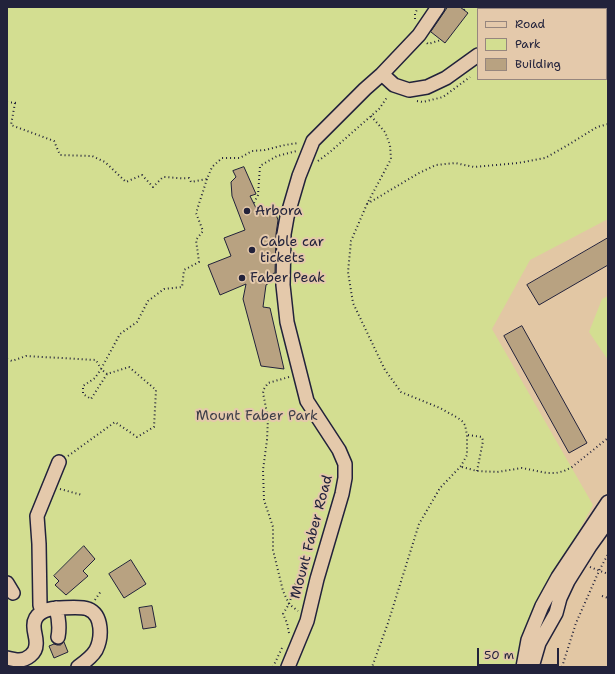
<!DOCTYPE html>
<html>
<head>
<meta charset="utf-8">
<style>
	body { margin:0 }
	#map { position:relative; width:615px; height:674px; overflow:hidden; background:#e2c7a4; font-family:"Shantell Sans",sans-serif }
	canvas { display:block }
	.frame { position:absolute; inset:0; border:8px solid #22223b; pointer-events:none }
	.legend { position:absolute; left:477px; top:8px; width:130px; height:72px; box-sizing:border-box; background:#e4c9ab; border:1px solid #96867e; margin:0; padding:5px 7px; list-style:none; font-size:12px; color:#22223b }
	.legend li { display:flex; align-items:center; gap:8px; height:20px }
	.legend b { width:20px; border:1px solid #96867e }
	.scale { position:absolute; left:477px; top:648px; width:82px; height:18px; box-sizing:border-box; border:2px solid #22223b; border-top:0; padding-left:5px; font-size:12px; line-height:14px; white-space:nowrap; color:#22223b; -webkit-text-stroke:3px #e4c9ab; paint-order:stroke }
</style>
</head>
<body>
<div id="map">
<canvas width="615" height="674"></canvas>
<div class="frame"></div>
<ul class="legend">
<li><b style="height:5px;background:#e4c9ab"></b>Road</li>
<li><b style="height:11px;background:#d3de91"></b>Park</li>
<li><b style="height:11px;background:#b8a281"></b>Building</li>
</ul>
<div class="scale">50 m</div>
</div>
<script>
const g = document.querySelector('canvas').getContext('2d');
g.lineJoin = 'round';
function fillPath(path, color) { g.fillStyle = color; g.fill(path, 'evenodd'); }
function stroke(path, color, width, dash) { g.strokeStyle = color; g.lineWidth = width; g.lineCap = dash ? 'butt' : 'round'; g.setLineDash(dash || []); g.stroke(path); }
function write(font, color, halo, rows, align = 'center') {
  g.font = font + ' "Shantell Sans",sans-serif'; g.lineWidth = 4; g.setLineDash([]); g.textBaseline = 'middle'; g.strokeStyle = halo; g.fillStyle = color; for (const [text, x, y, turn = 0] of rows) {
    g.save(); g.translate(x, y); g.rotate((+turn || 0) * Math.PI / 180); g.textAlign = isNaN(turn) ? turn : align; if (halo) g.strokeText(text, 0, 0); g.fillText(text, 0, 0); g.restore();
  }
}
const green = new Path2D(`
	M 7,7 L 608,7 L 608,219 L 530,260 L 492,329 L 593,505 L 531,619 L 518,667 L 7,667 ZM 478,9 L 606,9 L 606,79 L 478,79 Z
	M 608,296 L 608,360 L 589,332 L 602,299 Z`);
const building = new Path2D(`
	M 448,7 L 460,7 L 468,13 L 445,43 L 431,32 Z
	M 244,167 L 256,194 L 250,196 L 259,214 L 274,209 L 278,220 L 276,234 L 275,273 L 271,274 L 272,281 L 266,285 L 263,307 L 270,308 L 284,369 L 261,366 L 243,299 L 246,284 L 220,295 L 208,265 L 231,256 L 224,238 L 245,230 L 232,196 L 231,182 L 236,177 L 233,171 Z
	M 608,238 L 608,265 L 539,305 L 527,285 Z
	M 522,326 L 587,443 L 569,453 L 504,336 Z
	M 84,546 L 95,559 L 83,571 L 88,576 L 66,595 L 55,585 L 59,581 L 54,576 Z
	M 131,560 L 146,584 L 124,598 L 109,574 Z
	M 152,606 L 156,627 L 143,629 L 139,608 Z
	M 64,642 L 68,652 L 54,658 L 49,646 L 54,644 L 57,645 L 60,645 Z`);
const path = new Path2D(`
	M 464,10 L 467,7
	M 415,19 L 415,14 L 418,7
	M 427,43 L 428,44 L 441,40
	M 417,101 L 423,102 L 443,97 L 470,77
	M 7,102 L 17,103
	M 15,103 L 11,125 L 54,141 L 60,155 L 92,156 L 105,162 L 126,182 L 142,175 L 153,187 L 163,177 C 172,177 180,179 189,178 L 191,182 L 207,179 L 212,167 L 222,158 L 240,158 L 252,151 L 265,150 L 285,145 L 298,143
	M 371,116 L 385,132 L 390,145 L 391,159 L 367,204 L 351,241 L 348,272 L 353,303 L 385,370 L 401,392 L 440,408 L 458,418 L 462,421 L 465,425 L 467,435 L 467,455 L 461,466 L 440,488 L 419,524 L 388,623 L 372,667
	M 318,161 L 330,152 L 379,109 L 388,96
	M 254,203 L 258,195 L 260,166 L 277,156 L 297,151
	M 367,204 L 419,173 L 436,165 L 455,163 L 474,167 L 518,163 L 545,158 L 568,145 L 597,127 L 608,124
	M 7,359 L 12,361 L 26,356 L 96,360 L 101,369 L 95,378 L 83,386 L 83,394 L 91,399 L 107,374 L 129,367 L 156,390 L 154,427 L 137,437 L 115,422 L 68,456
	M 107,374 L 101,369 L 120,334 L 137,322 L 148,301 L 164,289 L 182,287 L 184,270 L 199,262 L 196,240 L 203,231 L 196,213 L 207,179
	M 289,377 L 268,383 L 264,389 L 263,393 L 268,418 L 267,440 L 263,470 L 264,500 L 273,527 L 273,550 L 283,591 L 289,604 L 298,611
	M 468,435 L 482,437 L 483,441 L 477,471
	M 462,467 L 477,471 L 497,472 L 522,468 L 547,473 L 556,473 L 564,471 L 572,467 L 608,438
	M 60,489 L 82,495
	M 590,567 L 608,574
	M 602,596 L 608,598
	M 95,600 L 101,591
	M 289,633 L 287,623 L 283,614 L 289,604 L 296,582
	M 273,667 L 282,648
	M 562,667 L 576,623 L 599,571 L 608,554`);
const minor = new Path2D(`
	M 509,9 L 510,7
	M 382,74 L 394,85 L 409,90 L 427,87 L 446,78 L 478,55
	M 7,583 L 13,593
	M 56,608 C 59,619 60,627 58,637
	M 42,612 L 40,605 L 39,544 L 37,516 L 59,462
	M 7,658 C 11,659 15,660 19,660 C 27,660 36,653 36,645 C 37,639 34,633 34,627 C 33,613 46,609 57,608 C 65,608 81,606 88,609 C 103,615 102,638 96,650 C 92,657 85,662 78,667
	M 288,667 L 307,621 L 317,579 L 342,494 L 345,478 L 345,464 L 339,450 L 307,401 L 287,322 L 283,285 L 284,234 L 287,217 L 299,176 L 313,141 L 365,89 L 382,74 L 419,35 L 438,7
	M 523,667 L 528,640 L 542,606 L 558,577 L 608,502
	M 532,667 L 539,643 L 556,613 L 560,598 L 568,581 L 590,546 L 608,521`);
const markers = [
	[247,211,4,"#22223b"],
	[252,250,4,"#22223b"],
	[242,278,4,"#22223b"]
];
const poiNames = [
	["Arbora",255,211],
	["Cable car",260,242],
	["tickets",260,258],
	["Faber Peak",250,278]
];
const parkNames = [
	["Mount Faber Park",257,416]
];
const streetNames = [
	["Mount Faber Road",312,537,-75]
];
fillPath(green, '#d3de91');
fillPath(building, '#b8a281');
stroke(building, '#22223b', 1);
stroke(minor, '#22223b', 16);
stroke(path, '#22223b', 2, [1, 3]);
stroke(minor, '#e4c9ab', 13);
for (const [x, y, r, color] of markers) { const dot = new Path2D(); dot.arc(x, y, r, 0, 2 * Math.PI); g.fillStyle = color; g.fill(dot); stroke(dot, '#e4c9ab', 1.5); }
write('14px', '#22223b', '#e4c9ab', poiNames, 'left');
write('14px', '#3d3e48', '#e4c9ab', parkNames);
write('14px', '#22223b', '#e4c9ab', streetNames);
</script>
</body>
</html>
